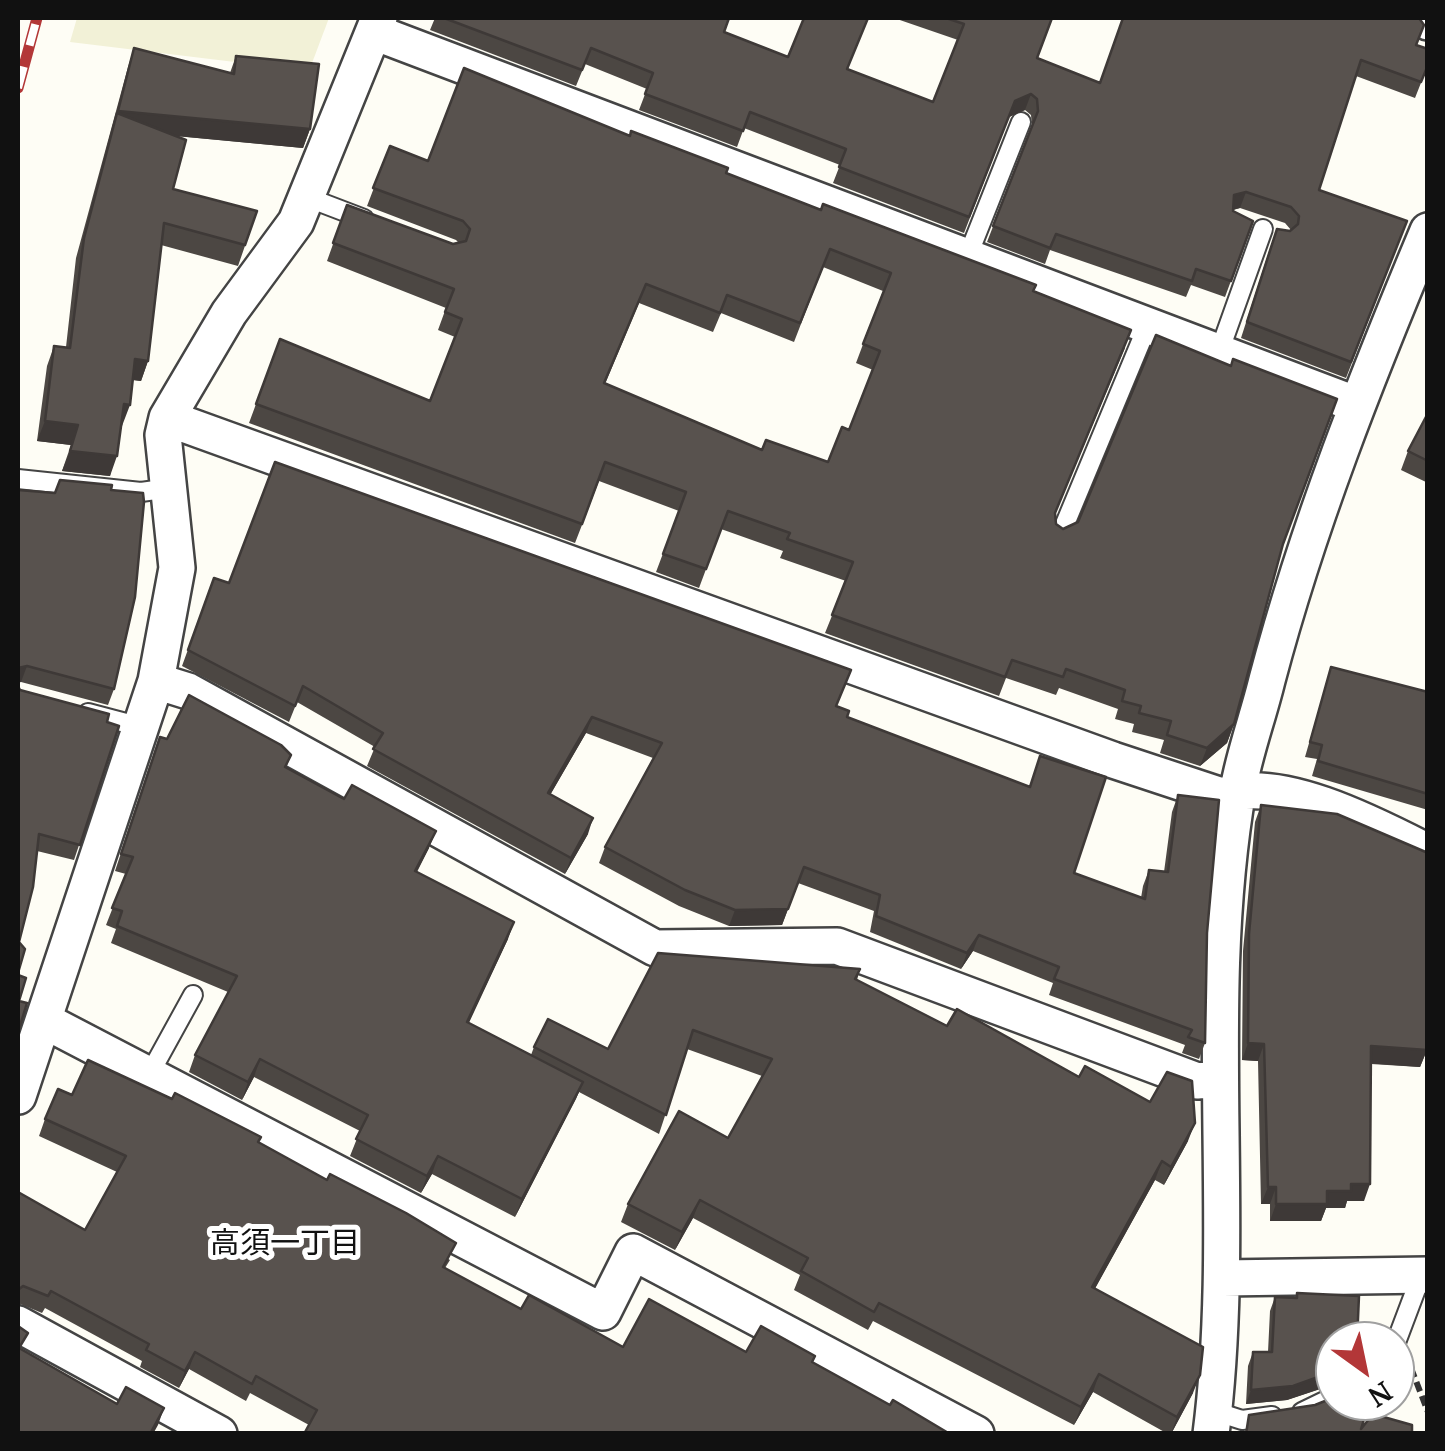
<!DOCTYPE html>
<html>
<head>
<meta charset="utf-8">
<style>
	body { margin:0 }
	#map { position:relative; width:1445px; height:1451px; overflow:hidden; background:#fefdf5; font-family:"PT Serif",serif }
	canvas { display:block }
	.frame { position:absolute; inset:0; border:20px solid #111; pointer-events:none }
	.north { position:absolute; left:1315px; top:1321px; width:100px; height:100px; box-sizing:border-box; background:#fff; border:2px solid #a0a0a0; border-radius:50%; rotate:147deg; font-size:28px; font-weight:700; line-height:40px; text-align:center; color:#111 }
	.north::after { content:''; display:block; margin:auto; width:35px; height:45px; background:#b33738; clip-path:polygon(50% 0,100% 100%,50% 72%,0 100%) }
</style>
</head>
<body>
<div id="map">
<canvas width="1445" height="1451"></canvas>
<div class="frame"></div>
<div class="north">N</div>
</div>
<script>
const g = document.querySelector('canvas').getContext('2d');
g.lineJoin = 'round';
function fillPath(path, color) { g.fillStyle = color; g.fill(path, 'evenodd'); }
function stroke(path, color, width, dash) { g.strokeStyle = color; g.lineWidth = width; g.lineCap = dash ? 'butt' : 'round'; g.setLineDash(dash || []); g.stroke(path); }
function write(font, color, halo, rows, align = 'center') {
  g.font = font + ' "PT Serif","Noto Sans JP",serif'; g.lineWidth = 10; g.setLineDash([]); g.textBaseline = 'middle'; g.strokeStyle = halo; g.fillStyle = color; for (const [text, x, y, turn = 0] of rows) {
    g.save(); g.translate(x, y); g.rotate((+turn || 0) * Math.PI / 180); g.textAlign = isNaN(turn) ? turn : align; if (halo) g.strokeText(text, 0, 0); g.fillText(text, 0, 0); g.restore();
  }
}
const farmland = new Path2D(`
	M 77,18 L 329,18 L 309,71 L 70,42 Z`);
const path = new Path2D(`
	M 1411,1368 L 1428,1412`);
const lane = new Path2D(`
	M 309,198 L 364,219
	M 967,258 L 1021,122
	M 1218,355 L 1263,229
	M 18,479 L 141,492 L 170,488
	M 1060,536 L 1147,327
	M 88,713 L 141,727
	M 149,1075 L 193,995
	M 1395,1345 L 1421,1276
	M 1214,1411 L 1242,1420 L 1272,1416
	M 1302,1412 L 1335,1396`);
const street = new Path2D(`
	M 1425,18 L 1428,22
	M 374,32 L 1355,404
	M 167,418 L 1113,760 L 1222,796 C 1278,774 1377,826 1428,852
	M 156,681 L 188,691 L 655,948 L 837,946 L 1197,1081 L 1219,1079
	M 45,1021 L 603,1312 L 633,1252 L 976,1434
	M 18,1096 L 156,681 L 177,568 L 163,435 L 167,418 L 229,313 L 296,222 L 379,18
	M 1223,1278 L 1428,1275
	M 18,1324 L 219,1434
	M 1211,1434 C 1238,1221 1201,1003 1238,790 C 1244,754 1258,717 1267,680 C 1308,525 1366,379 1428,231`);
const rail = new Path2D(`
	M 18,88 L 37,18`);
const wall = new Path2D(`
	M 435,18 L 729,18 L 724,32 L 788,57 L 848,69 L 933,102 L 958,40 L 894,18 L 1052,18 L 1037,58 L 1099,83 L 1417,45 L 1428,65 L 1415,98 L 1356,76 L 1319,190 L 1407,221 L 1346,378 L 1241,338 L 1271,245 L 1291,230 L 1285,223 L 1240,208 L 1233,210 L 1233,211 L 1253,221 L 1225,297 L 1191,285 L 1186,297 L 1050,250 L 1045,264 L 987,242 L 1032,126 L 1031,115 L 1025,110 L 1009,117 L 964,233 L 833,183 L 840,165 L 744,128 L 737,147 L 639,110 L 647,89 L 585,64 L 576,86 L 430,30 Z
	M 134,48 L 230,73 L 236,56 L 310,129 L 303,148 L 176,136 L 173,189 L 257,211 L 238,266 L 161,245 L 148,361 L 141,381 L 132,380 L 110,476 L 62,471 L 71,445 L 37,441 L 47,366 L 54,346 L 66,347 L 76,258 L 128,67 Z
	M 630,136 L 1033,291 L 1125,348 L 1055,514 L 1056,524 L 1063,529 L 1283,546 L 1234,724 L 1227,743 L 1200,766 L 1160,753 L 1164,740 L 1132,732 L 1134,724 L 1115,719 L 1118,709 L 1059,688 L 1056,695 L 1006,678 L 999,696 L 825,633 L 846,581 L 780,558 L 783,551 L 721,529 L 699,588 L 656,572 L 679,511 L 599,481 L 575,543 L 249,423 L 280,339 L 430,401 L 455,337 L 438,330 L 446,308 L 327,261 L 347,205 L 453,244 L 459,243 L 456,240 L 367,206 L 390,146 L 428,161 ZM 823,267 L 883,291 L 856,363 L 873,370 L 849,430 L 828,462 L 762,450 L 605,384 L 639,303 L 713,332 L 721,313 L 794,342 Z
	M 1428,413 L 1428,483 L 1401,470 L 1408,451 Z
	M 18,490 L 114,689 L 108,705 L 21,682 Z
	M 214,578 L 229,583 L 837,707 L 847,717 L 1074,873 L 1141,898 L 1143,886 L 1149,870 L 1164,872 L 1172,812 L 1178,795 L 1207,933 L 1205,1043 L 1199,1059 L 1182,1053 L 1185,1045 L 1049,995 L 1053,983 L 973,951 L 961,969 L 870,932 L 874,911 L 798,883 L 782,925 L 729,926 L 679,906 L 599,863 L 605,847 L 653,758 L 586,733 L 550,795 L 588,834 L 565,874 L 367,766 L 375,747 L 297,702 L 289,722 L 182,666 Z
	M 1331,667 L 1428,692 L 1428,810 L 1312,776 L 1317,759 L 1305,757 Z
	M 20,690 L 119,726 L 74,860 L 37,851 L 19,942 Z
	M 167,739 L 291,755 L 286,768 L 429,848 L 417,872 L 508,939 L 468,1023 L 531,1055 L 534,1047 L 608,1049 L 860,969 L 857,980 L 947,1026 L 1188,1141 L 1164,1185 L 1155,1180 L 1095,1288 L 1193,1393 L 1171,1434 L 1168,1434 L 1093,1392 L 1074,1425 L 873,1321 L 868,1330 L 794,1290 L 800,1275 L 693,1218 L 675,1250 L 621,1222 L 628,1204 L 728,1138 L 762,1076 L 687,1049 L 659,1134 L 579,1092 L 515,1217 L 432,1174 L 421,1193 L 350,1156 L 360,1131 L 254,1077 L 242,1100 L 189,1072 L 195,1055 L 228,992 L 111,943 L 116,929 L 106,925 L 126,874 L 115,871 L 154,754 Z
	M 1261,805 L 1427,1050 L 1420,1067 L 1371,1064 L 1364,1201 L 1347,1201 L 1345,1208 L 1326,1208 L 1321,1221 L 1270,1221 L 1270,1204 L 1261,1204 L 1258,1061 L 1242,1060 L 1243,951 L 1255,822 Z
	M 72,1095 L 259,1142 L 450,1260 L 445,1268 L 521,1309 L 623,1347 L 815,1356 L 813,1362 L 890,1405 L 950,1434 L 309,1425 L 250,1393 L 246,1401 L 189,1369 L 179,1388 L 140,1367 L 142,1361 L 45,1308 L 42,1313 L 18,1303 L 18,1192 L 85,1230 L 117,1172 L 39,1136 L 45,1119 Z
	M 1297,1293 L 1335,1341 L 1335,1384 L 1287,1400 L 1246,1404 L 1248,1366 L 1253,1352 L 1268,1352 L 1270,1311 L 1275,1297 L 1296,1298 Z`);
const shadedWall = new Path2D(`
	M 1031,94 L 1025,110 L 1009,117 L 964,233 L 1015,101 Z
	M 118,111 L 310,129 L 303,148 L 113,130 L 117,113 L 111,130 Z
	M 1246,192 L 1240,208 L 1228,211 L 1234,195 Z
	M 135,359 L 148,361 L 141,381 L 127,379 Z
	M 124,404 L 130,405 L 122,426 L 117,425 Z
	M 45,421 L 78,425 L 71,445 L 37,441 Z
	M 70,451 L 117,456 L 110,476 L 62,471 Z
	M 27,666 L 21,682 L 18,683 L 18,668 Z
	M 592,717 L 586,733 L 542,809 L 548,793 Z
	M 1234,724 L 1227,743 L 1200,766 L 1207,748 Z
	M 593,818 L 588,834 L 565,874 L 571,858 Z
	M 436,831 L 429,848 L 408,888 L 415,871 Z
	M 788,909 L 782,925 L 729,926 L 735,910 Z
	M 514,922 L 508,939 L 461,1040 L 467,1022 Z
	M 979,935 L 973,951 L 961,969 L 967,953 Z
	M 1248,1043 L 1264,1044 L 1258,1061 L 1242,1060 Z
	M 1371,1046 L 1427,1050 L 1420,1067 L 1365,1063 Z
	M 260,1059 L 254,1077 L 242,1100 L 248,1082 Z
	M 583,1082 L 576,1099 L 515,1217 L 522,1199 Z
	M 1195,1123 L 1188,1141 L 1164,1185 L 1171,1167 Z
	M 438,1156 L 432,1174 L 421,1193 L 427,1176 Z
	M 1162,1161 L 1155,1180 L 1086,1305 L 1092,1287 Z
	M 1351,1184 L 1370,1184 L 1364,1201 L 1347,1201 L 1345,1208 L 1326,1208 L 1321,1221 L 1270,1221 L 1276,1204 Z
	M 1268,1187 L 1276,1187 L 1270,1204 L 1261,1204 Z
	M 700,1200 L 693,1218 L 675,1250 L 682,1232 Z
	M 195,1352 L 189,1369 L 179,1388 L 185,1371 Z
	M 1335,1371 L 1335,1384 L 1287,1400 L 1246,1404 L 1251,1390 Z
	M 1099,1374 L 1093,1392 L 1074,1425 L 1081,1407 Z
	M 1200,1375 L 1193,1393 L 1171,1434 L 1177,1417 Z
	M 164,1408 L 158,1425 L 153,1434 L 150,1434 Z`);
const building = new Path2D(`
	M 444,18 L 729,18 L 724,32 L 788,57 L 804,18 L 868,18 L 847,69 L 933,102 L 964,24 L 946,18 L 1052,18 L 1037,58 L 1100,83 L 1123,18 L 1419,18 L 1424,25 L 1416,45 L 1428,49 L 1428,65 L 1421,82 L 1361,60 L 1319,190 L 1407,221 L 1351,362 L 1247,322 L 1277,229 L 1290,231 L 1298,224 L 1299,216 L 1291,207 L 1246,192 L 1234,195 L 1233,211 L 1253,221 L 1231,281 L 1196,269 L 1192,281 L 1056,234 L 1050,248 L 993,226 L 1038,111 L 1037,99 L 1031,94 L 1015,101 L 969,217 L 839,167 L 846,149 L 750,112 L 743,131 L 645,94 L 653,73 L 591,48 L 582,70 Z
	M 134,48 L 234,74 L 236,56 L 319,64 L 310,129 L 118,111 Z
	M 464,68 L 630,136 L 631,131 L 728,168 L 726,173 L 821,210 L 823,204 L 1036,285 L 1033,291 L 1131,330 L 1055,513 L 1056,524 L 1063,529 L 1078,522 L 1156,335 L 1231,366 L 1233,359 L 1337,399 L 1283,544 L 1234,724 L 1207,748 L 1167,735 L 1171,721 L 1139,713 L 1141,706 L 1122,701 L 1125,690 L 1066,669 L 1063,677 L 1012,660 L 1005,677 L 832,615 L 853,562 L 787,539 L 790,533 L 728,511 L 706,569 L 663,554 L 686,492 L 605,462 L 582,524 L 256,404 L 280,339 L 430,401 L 462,319 L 445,312 L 454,289 L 333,243 L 347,205 L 453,244 L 466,241 L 470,229 L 463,221 L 373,188 L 390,146 L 428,161 ZM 830,249 L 891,273 L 863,344 L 880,351 L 849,430 L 842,427 L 828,462 L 766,440 L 762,450 L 604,383 L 646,284 L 720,313 L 727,295 L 800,323 Z
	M 117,113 L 186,140 L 173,189 L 257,211 L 245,245 L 164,223 L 148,361 L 135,359 L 130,405 L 124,404 L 117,456 L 70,451 L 78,425 L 45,421 L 54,346 L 70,348 L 84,238 Z
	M 1428,413 L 1428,461 L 1408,451 Z
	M 275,462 L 851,670 L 836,706 L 849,711 L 847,717 L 1030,787 L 1040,756 L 1106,777 L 1074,873 L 1145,899 L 1149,870 L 1168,872 L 1178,795 L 1219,800 L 1207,933 L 1205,1043 L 1188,1037 L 1192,1030 L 1054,979 L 1059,967 L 979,935 L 967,953 L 876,916 L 880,895 L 804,867 L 788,909 L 735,910 L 685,890 L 605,847 L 662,743 L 592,717 L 548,793 L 593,818 L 571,858 L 373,749 L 383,733 L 303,686 L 295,706 L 188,650 L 214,578 L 229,583 Z
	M 60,480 L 112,485 L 111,490 L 143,493 L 144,502 L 135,597 L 114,689 L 27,666 L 18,668 L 18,490 L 55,493 Z
	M 1331,667 L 1428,692 L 1428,794 L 1318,761 L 1322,745 L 1310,742 Z
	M 18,686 L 20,690 L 109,714 L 107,722 L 119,726 L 80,845 L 39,834 L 33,887 L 19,942 L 25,949 L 18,973 Z
	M 189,695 L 281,745 L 291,755 L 285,767 L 344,799 L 352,785 L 436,831 L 415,871 L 514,922 L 467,1022 L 583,1082 L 522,1199 L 438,1156 L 427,1176 L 356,1139 L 368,1115 L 260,1059 L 248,1082 L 195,1055 L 237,976 L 117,926 L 122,911 L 112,908 L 133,857 L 121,854 L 160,737 L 167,739 Z
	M 1261,805 L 1337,814 L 1428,853 L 1427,1050 L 1371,1046 L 1370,1184 L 1351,1184 L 1351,1191 L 1327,1191 L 1327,1204 L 1276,1204 L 1276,1187 L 1268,1187 L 1264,1044 L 1248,1043 L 1249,934 Z
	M 658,953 L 860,969 L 855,979 L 947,1026 L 957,1009 L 1079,1077 L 1085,1066 L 1150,1102 L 1167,1072 L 1192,1081 L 1195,1123 L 1171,1167 L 1162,1161 L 1092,1287 L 1203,1347 L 1200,1375 L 1177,1417 L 1099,1374 L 1081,1407 L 879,1303 L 874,1312 L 801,1271 L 808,1258 L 700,1200 L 682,1232 L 628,1204 L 679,1111 L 728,1138 L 772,1059 L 693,1030 L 666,1115 L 534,1047 L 548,1019 L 608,1049 Z
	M 18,975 L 26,978 L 19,1001 L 27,1003 L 18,1032 Z
	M 88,1060 L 172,1099 L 175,1093 L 261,1137 L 258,1142 L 327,1180 L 330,1174 L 406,1213 L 456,1243 L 443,1267 L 521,1309 L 529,1295 L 623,1347 L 649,1299 L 746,1352 L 761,1326 L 815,1356 L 812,1362 L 890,1405 L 893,1400 L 950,1434 L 304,1434 L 317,1410 L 256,1376 L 252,1384 L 195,1352 L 185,1371 L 146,1350 L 149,1344 L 51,1291 L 48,1296 L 23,1286 L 18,1290 L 18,1192 L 85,1230 L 126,1156 L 45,1119 L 58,1089 L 72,1095 Z
	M 1297,1293 L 1359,1296 L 1357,1341 L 1335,1341 L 1335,1371 L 1293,1386 L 1251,1390 L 1253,1352 L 1272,1352 L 1275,1297 L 1297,1298 Z
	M 18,1326 L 28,1333 L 19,1348 L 117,1404 L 126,1387 L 164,1408 L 150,1434 L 18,1434 Z
	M 1335,1397 L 1335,1401 L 1355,1401 L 1354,1409 L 1366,1413 L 1361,1429 L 1373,1414 L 1412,1425 L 1412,1434 L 1246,1434 L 1249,1415 L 1315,1405 Z`);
const neighbourhoodNames = [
	["高須一丁目",285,1244]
];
fillPath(farmland, '#f2f1d7');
stroke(lane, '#444', 22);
stroke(street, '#444', 40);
stroke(path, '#333', 6, [10, 5]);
stroke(lane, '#fff', 18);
stroke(street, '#fff', 35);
stroke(rail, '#b33738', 11);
stroke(rail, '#fff', 8, [22]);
fillPath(wall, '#4c4743');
fillPath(shadedWall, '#3e3937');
fillPath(building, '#58524e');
stroke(building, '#3e3937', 2.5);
write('30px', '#111', '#fff', neighbourhoodNames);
</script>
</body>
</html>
